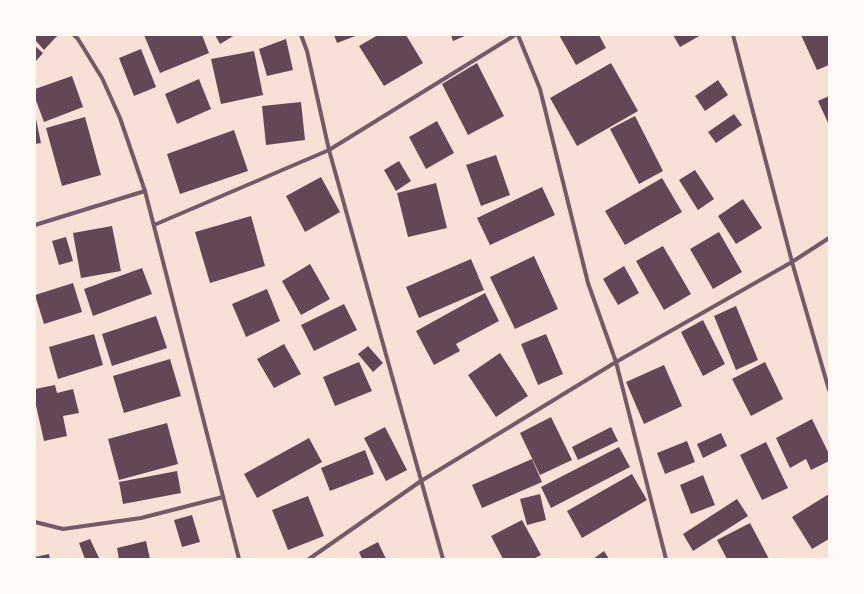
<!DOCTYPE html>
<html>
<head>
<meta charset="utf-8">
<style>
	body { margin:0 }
	#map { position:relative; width:864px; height:594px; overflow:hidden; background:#f7e1d7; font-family:Poppins,sans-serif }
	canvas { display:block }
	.frame { position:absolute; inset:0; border:36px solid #fffaf5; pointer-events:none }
</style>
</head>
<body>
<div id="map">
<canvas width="864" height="594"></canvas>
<div class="frame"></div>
</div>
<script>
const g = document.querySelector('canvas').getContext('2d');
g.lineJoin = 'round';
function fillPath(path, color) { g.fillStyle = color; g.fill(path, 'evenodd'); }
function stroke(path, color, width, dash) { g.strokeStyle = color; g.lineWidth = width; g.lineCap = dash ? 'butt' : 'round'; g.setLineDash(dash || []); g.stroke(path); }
const building = new Path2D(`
	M 35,35 L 58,35 L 44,50 L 35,40 Z
	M 144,35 L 202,35 L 209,53 L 160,73 Z
	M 215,35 L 235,35 L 220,44 Z
	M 334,35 L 358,35 L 337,43 Z
	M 378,35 L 406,35 L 423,63 L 384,86 L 359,46 Z
	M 451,35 L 467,35 L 453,41 Z
	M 559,35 L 599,35 L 606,48 L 576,65 Z
	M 673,35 L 701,35 L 680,47 Z
	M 801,35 L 829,35 L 829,65 L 817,70 Z
	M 286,39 L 293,70 L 267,76 L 259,49 Z
	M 35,46 L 43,53 L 35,62 Z
	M 141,49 L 156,87 L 134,96 L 119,58 Z
	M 254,51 L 263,95 L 221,104 L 211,59 Z
	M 477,63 L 504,116 L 468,135 L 442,84 Z
	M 611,63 L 638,111 L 577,146 L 550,98 Z
	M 72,76 L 83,107 L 44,122 L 35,98 L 35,89 Z
	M 199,79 L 211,109 L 177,124 L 165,94 Z
	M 718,80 L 728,95 L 705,111 L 695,96 Z
	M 829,96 L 829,125 L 818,101 Z
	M 301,102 L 305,140 L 266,145 L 262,106 Z
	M 35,114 L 41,143 L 35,144 Z
	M 734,114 L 742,125 L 716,143 L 708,132 Z
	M 635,116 L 663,171 L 639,184 L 610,129 Z
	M 85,117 L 101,175 L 62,186 L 46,128 Z
	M 437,121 L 454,153 L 426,169 L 409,137 Z
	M 234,130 L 248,171 L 180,194 L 167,154 Z
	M 496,155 L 510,195 L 481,206 L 466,165 Z
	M 399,161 L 411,181 L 396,191 L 384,170 Z
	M 695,170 L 714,199 L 698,210 L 679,180 Z
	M 321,177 L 340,212 L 305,232 L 286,196 Z
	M 662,178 L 682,212 L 625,245 L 605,211 Z
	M 436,183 L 447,228 L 408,237 L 397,193 Z
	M 542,187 L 555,215 L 490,245 L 477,218 Z
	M 743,199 L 762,228 L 736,244 L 718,216 Z
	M 251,216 L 265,266 L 210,283 L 195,232 Z
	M 112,226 L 121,271 L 81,278 L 73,233 Z
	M 719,232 L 742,272 L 713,289 L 690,249 Z
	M 66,237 L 73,261 L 59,265 L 52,241 Z
	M 663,246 L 691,294 L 664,310 L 636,261 Z
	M 534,256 L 558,309 L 515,329 L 490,277 Z
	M 471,259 L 484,290 L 419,318 L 406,287 Z
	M 310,264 L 330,299 L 301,315 L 282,281 Z
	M 624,266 L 639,293 L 618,305 L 603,279 Z
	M 142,268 L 152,294 L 93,316 L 84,289 Z
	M 73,283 L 82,312 L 44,324 L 35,295 Z
	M 267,289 L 280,321 L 246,337 L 232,304 Z
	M 485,293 L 499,321 L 456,344 L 460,351 L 434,365 L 416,331 Z
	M 344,304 L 357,330 L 314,351 L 301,325 Z
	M 736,306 L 758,360 L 736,370 L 714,316 Z
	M 156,316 L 167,348 L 112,366 L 102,334 Z
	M 703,320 L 725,364 L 703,376 L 681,332 Z
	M 94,334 L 103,365 L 58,379 L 49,347 Z
	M 546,334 L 563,374 L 538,385 L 521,344 Z
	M 284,344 L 301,374 L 274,388 L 257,359 Z
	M 368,346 L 383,363 L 373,372 L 358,354 Z
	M 500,353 L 528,396 L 496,417 L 468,375 Z
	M 170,359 L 181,396 L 124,413 L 113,376 Z
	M 359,362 L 372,391 L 335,406 L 323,377 Z
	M 765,362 L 783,399 L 751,416 L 732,379 Z
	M 664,365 L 682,406 L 644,424 L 626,382 Z
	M 55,385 L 57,393 L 73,389 L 79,413 L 63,416 L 67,436 L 44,441 L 35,401 L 35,389 Z
	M 551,417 L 572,460 L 540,475 L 520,433 Z
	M 812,419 L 829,454 L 829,461 L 811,470 L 806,459 L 790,468 L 776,438 Z
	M 167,423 L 178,464 L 119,480 L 108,439 Z
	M 385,427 L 407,470 L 386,481 L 364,438 Z
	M 611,427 L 618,441 L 578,460 L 572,447 Z
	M 721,433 L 727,446 L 703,458 L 697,444 Z
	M 309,438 L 322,462 L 257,498 L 244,474 Z
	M 687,441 L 695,462 L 665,474 L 657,453 Z
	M 766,442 L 788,488 L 762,500 L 740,455 Z
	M 619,447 L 630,467 L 551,508 L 541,487 Z
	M 365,450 L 374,474 L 330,491 L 321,468 Z
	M 532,459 L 542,482 L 482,508 L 472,485 Z
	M 177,471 L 181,493 L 123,504 L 119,482 Z
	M 632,474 L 647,500 L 582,538 L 567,511 Z
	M 703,475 L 715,505 L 691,514 L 680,485 Z
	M 540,494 L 546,520 L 527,525 L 520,499 Z
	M 829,494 L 829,539 L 812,549 L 792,517 Z
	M 308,496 L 324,536 L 288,550 L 272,510 Z
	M 737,499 L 748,516 L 693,551 L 683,534 Z
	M 192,515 L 200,542 L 182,547 L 174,520 Z
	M 522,520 L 541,555 L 533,559 L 503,559 L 491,536 Z
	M 750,523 L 769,559 L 727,559 L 717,540 Z
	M 90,539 L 99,558 L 97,559 L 85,559 L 79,543 Z
	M 146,541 L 150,559 L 119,559 L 117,548 Z
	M 378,542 L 386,559 L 362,559 L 359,552 Z
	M 604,551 L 609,559 L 593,559 Z
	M 49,554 L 50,559 L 35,559 L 35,557 Z`);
const minor = new Path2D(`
	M 74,35 L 78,39 L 102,78 L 120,118 L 145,191 L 239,559
	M 301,35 L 307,51 L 329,150 L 443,559
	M 518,35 L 540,89 L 588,283 L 616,362 L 666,559
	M 733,35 L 792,262 L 829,390
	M 35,225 L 145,191
	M 154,225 L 329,150 L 515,35
	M 35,522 L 63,529 L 141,518 L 223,497
	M 309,559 L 421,481 L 616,362 L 792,262 L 829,238`);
fillPath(building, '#644757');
stroke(minor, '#755966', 4);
</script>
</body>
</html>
